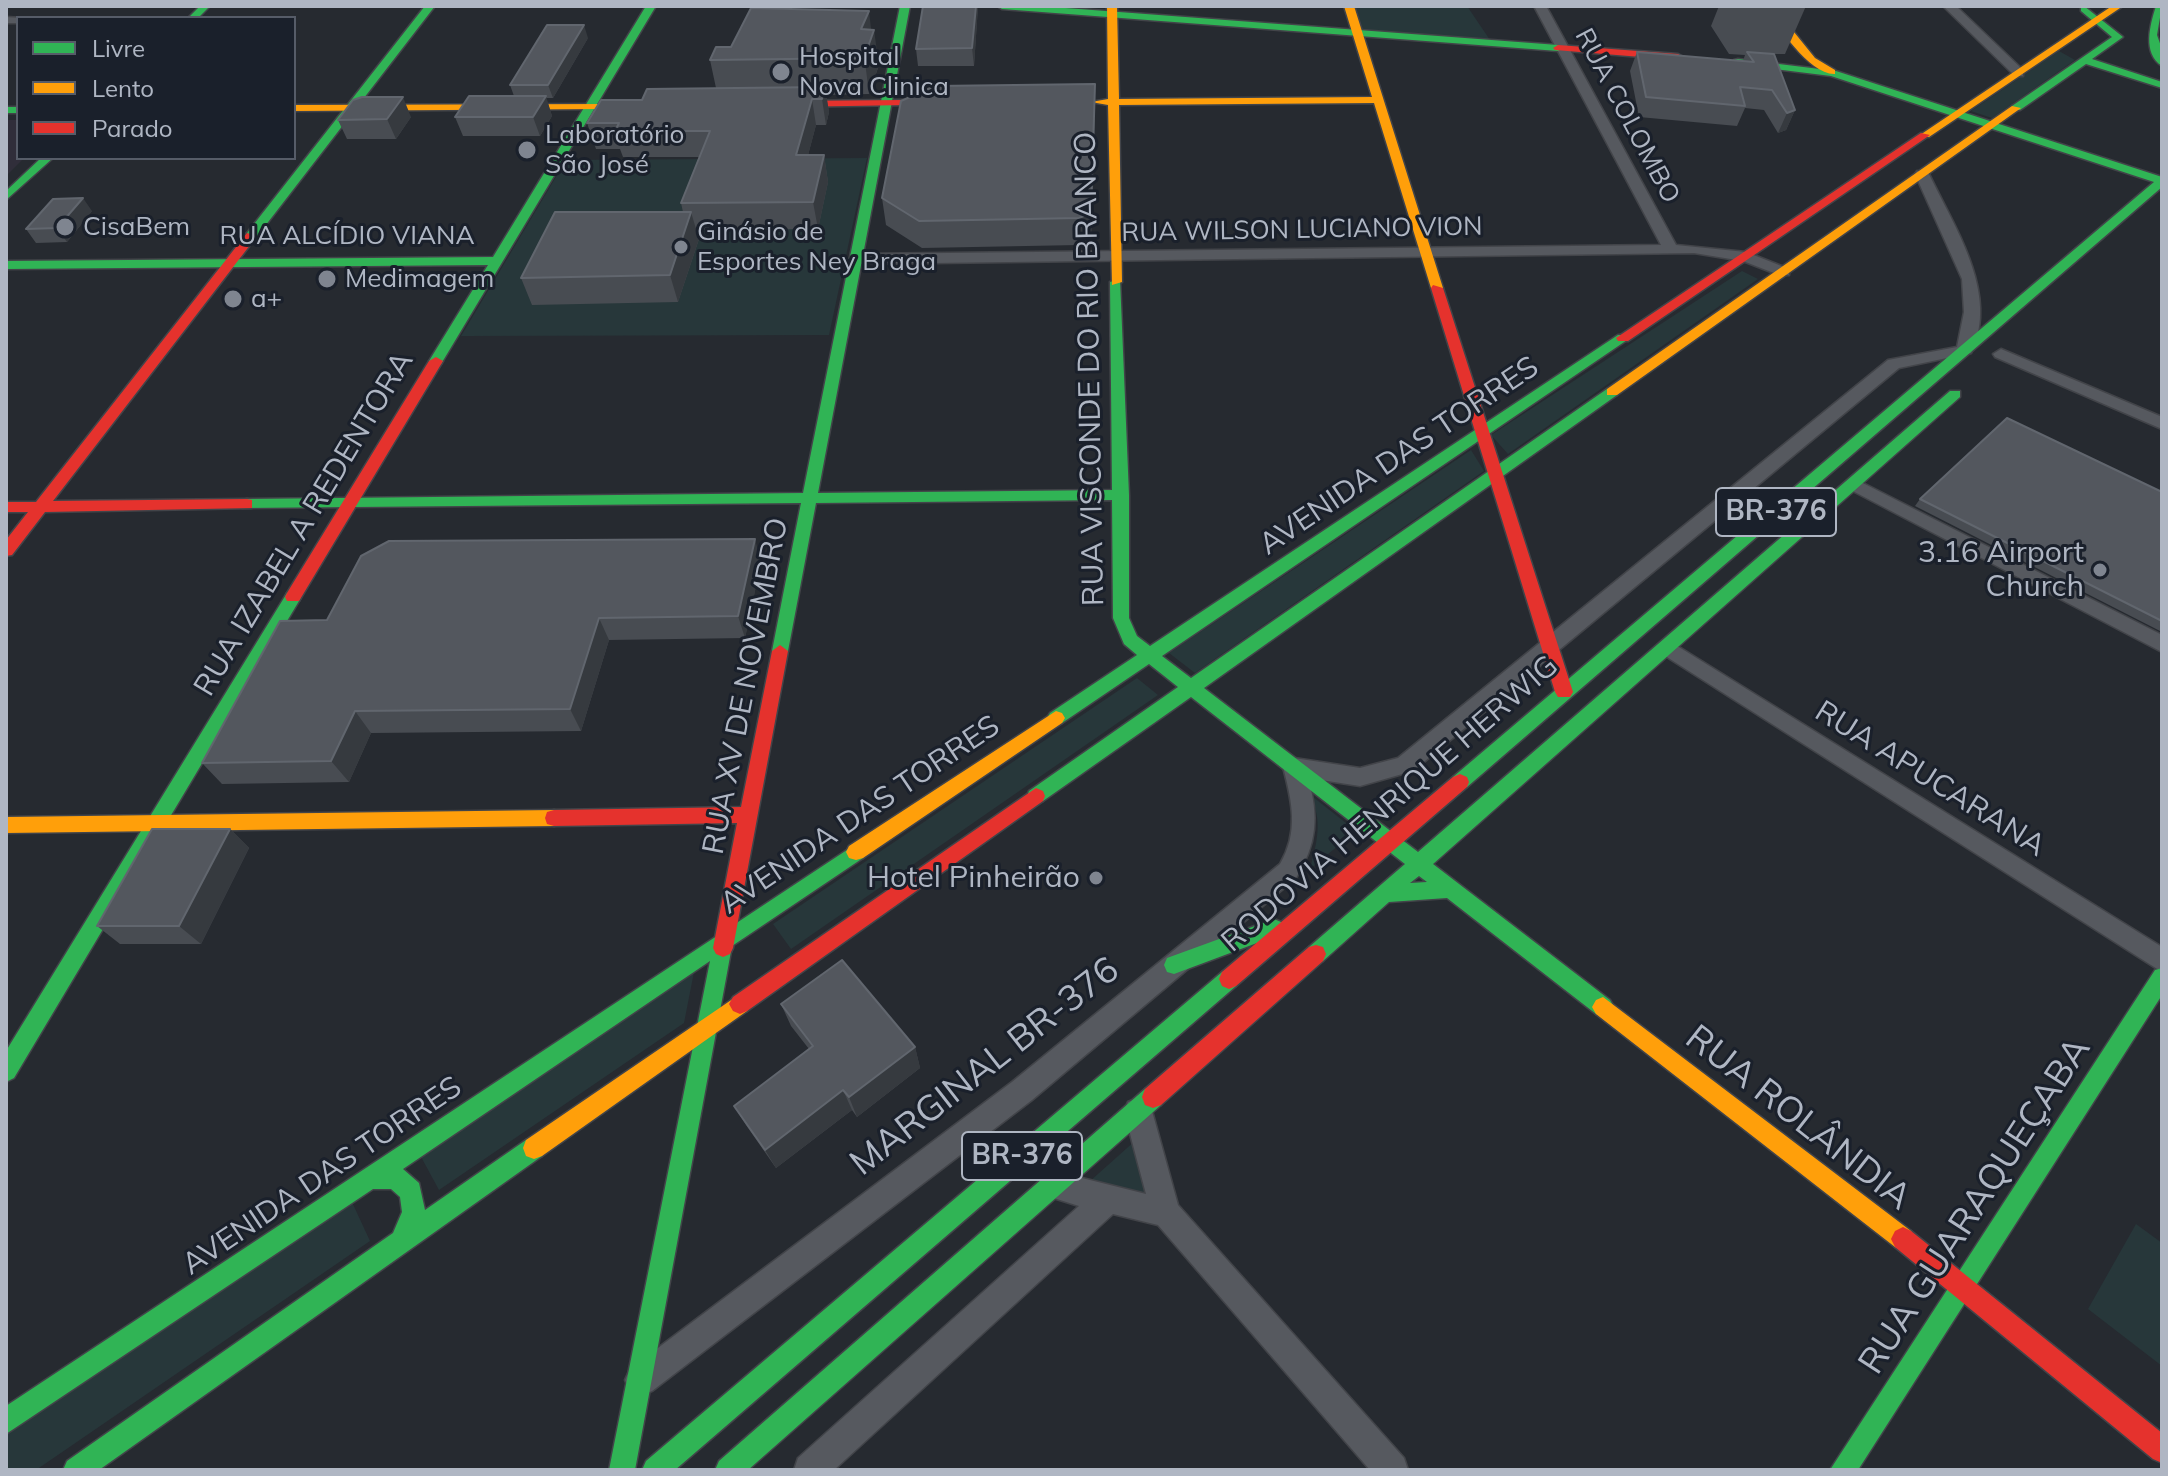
<!DOCTYPE html>
<html>
<head>
<meta charset="utf-8">
<style>
	body { margin:0 }
	#map { position:relative; width:2168px; height:1476px; overflow:hidden; background:#262a30; font-family:Mulish,sans-serif }
	canvas { display:block }
	.frame { position:absolute; inset:0; border:8px solid #afb6c3; pointer-events:none }
	.legend { position:absolute; left:16px; top:16px; width:280px; height:144px; box-sizing:border-box; background:#1a202b; border:2px solid #565c68; margin:0; padding:10px 14px; list-style:none; font-size:24px; color:#afb6c3 }
	.legend li { display:flex; align-items:center; gap:16px; height:40px }
	.legend b { width:40px; border:2px solid #565c68 }
</style>
</head>
<body>
<div id="map">
<canvas width="2168" height="1476"></canvas>
<div class="frame"></div>
<ul class="legend">
<li><b style="height:10px;background:#30b455"></b>Livre</li>
<li><b style="height:10px;background:#ff9f0a"></b>Lento</li>
<li><b style="height:10px;background:#e5322d"></b>Parado</li>
</ul>
</div>
<script>
const g = document.querySelector('canvas').getContext('2d');
g.lineJoin = 'round';
function fillPath(path, color) { g.fillStyle = color; g.fill(path, 'evenodd'); }
function stroke(path, color, width, dash) { g.strokeStyle = color; g.lineWidth = width; g.lineCap = dash ? 'butt' : 'round'; g.setLineDash(dash || []); g.stroke(path); }
function write(font, color, halo, rows, align = 'center') {
  g.font = font + ' Mulish,sans-serif'; g.lineWidth = 6; g.setLineDash([]); g.textBaseline = 'middle'; g.strokeStyle = halo; g.fillStyle = color; for (const [text, x, y, turn = 0] of rows) {
    g.save(); g.translate(x, y); g.rotate((+turn || 0) * Math.PI / 180); g.textAlign = isNaN(turn) ? turn : align; if (halo) g.strokeText(text, 0, 0); g.fillText(text, 0, 0); g.restore();
  }
}
const medical = new Path2D(`
	M 6,120 L 18,120 L 18,158 L 24,158 L 6,176 Z`);
const green = new Path2D(`
	M 1354,6 L 1467,6 L 1490,40 L 1362,30 Z
	M 2059,51 L 2075,60 L 1992,118 L 1971,111 Z
	M 867,158 L 829,335 L 461,336 L 566,160 Z
	M 1742,271 L 1758,279 L 1508,454 L 1491,435 Z
	M 1471,450 L 1484,471 L 1195,673 L 1169,653 Z
	M 1137,678 L 1158,695 L 791,949 L 773,924 Z
	M 1308,793 L 1356,831 L 1310,869 C 1317,842 1324,818 1308,793 Z
	M 694,972 L 684,1023 L 439,1190 L 420,1155 Z
	M 1136,1140 L 1151,1199 L 1089,1182 Z
	M 351,1200 L 370,1241 L 36,1470 L 6,1470 L 6,1432 Z
	M 2136,1224 L 2162,1243 L 2162,1366 L 2088,1309 Z`);
const street = new Path2D(`
	M 1534,6 L 1546,6 L 1676,245 L 1746,252 L 1789,269 L 1789,275 L 1779,275 L 1743,261 L 1694,253 L 857,264 L 849,259 L 857,254 L 1661,245 Z
	M 1943,6 L 1956,6 L 2023,70 L 2023,76 L 2015,76 Z
	M 6,17 L 22,18 L 18,18 L 18,23 L 6,23 Z
	M 1917,171 L 1929,174 C 1954,227 2000,294 1971,353 L 1899,368 L 1413,771 L 1360,786 L 1308,778 C 1319,816 1317,844 1296,878 L 1032,1100 L 652,1391 L 641,1396 L 630,1391 L 625,1380 L 630,1369 L 1012,1082 L 1280,864 C 1299,832 1292,801 1283,767 L 1286,761 L 1294,758 L 1360,768 L 1398,758 L 1888,360 L 1957,347 L 1964,312 L 1962,279 L 1915,174 Z
	M 2001,349 L 2162,417 L 2162,429 L 1995,357 L 1993,354 Z
	M 1853,478 L 2162,635 L 2162,652 L 1847,488 L 1844,484 Z
	M 1666,639 L 2162,947 L 2162,972 L 1659,652 L 1656,647 Z
	M 1138,1098 L 1148,1102 L 1152,1111 L 1178,1205 L 1404,1458 L 1408,1470 L 1370,1470 L 1158,1225 L 1113,1214 L 834,1470 L 794,1470 L 798,1458 L 1079,1206 L 1044,1195 L 1040,1185 L 1044,1175 L 1054,1171 L 1146,1194 L 1124,1111 L 1128,1102 Z`);
const fast = new Path2D(`
	M 200,6 L 210,6 L 198,18 L 188,18 Z
	M 425,6 L 435,6 L 255,239 L 247,239 L 247,233 Z
	M 646,6 L 656,6 L 441,364 L 436,365 L 429,361 L 488,265 L 6,269 L 6,261 L 493,257 Z
	M 900,6 L 910,6 L 818,493 L 1112,490 L 1110,282 L 1120,279 L 1129,495 L 1129,618 L 1137,636 L 1150,646 L 1618,335 L 1628,335 L 1630,338 L 1162,656 L 1191,678 L 1607,389 L 1617,389 L 1617,395 L 1204,688 L 1418,852 L 1950,391 L 1960,391 L 1960,397 L 1433,864 L 1610,1000 L 1614,1007 L 1610,1014 L 1603,1017 L 1596,1014 L 1447,898 L 1389,902 L 1323,961 L 1316,963 L 1309,961 L 1306,954 L 1309,947 L 1405,864 L 1191,697 L 1043,801 L 1029,801 L 1027,796 L 1029,791 L 1178,687 L 1149,664 L 1062,723 L 1050,723 L 1047,718 L 1050,713 L 1137,655 L 1124,644 L 1113,618 L 1112,500 L 816,503 L 788,651 L 780,657 L 772,651 L 801,503 L 242,508 L 242,500 L 247,499 L 803,493 ZM 1419,876 L 1427,882 L 1410,883 Z
	M 997,6 L 1039,6 L 1558,45 L 1563,48 L 1558,51 L 1002,9 Z
	M 2084,6 L 2123,37 L 2092,59 L 2162,82 L 2162,88 L 2086,64 L 2020,110 L 2012,110 L 2012,106 L 2112,37 L 2081,11 L 2081,7 Z
	M 2156,6 L 2162,6 L 2157,35 L 2162,49 L 2162,66 C 2142,53 2150,25 2156,6 Z
	M 1738,59 L 1836,71 L 2162,177 L 2162,187 L 1467,787 L 1453,787 L 1451,782 L 1453,777 L 2154,182 L 1831,76 L 1734,64 L 1734,60 Z
	M 6,107 L 18,107 L 18,113 L 6,113 Z
	M 41,158 L 53,158 L 6,200 L 6,191 Z
	M 293,591 L 299,593 L 301,597 L 299,601 L 14,1078 L 6,1082 L 6,1051 L 287,593 Z
	M 856,844 L 863,846 L 866,852 L 863,858 L 732,946 L 635,1470 L 609,1470 L 710,961 L 403,1169 L 419,1183 L 425,1210 L 526,1140 L 534,1137 L 542,1140 L 545,1148 L 542,1156 L 99,1470 L 63,1470 L 67,1461 L 393,1233 L 402,1212 L 400,1197 L 391,1189 L 373,1189 L 6,1434 L 6,1406 Z
	M 1274,919 L 1281,922 L 1284,928 L 1281,934 L 1174,974 L 1167,972 L 1164,965 L 1167,958 Z
	M 2162,968 L 2162,995 L 1858,1470 L 1830,1470 L 2155,970 Z
	M 1229,969 L 1236,972 L 1239,979 L 1236,986 L 675,1470 L 642,1470 L 646,1461 L 1222,972 Z
	M 1153,1086 L 1161,1089 L 1164,1097 L 1161,1105 L 748,1470 L 715,1470 L 719,1461 L 1145,1089 Z`);
const slow = new Path2D(`
	M 1107,6 L 1117,6 L 1119,99 L 1372,97 L 1344,6 L 1354,6 L 1443,288 L 1441,291 L 1431,288 L 1374,103 L 1119,105 L 1122,282 L 1112,285 L 1108,105 L 1091,102 L 1108,99 Z
	M 1763,6 L 1773,6 L 1815,58 L 1835,70 L 1835,74 C 1809,75 1778,25 1763,6 Z
	M 2112,6 L 2123,6 L 1929,137 L 1920,135 Z
	M 608,104 L 609,106 L 604,109 L 294,111 L 294,105 Z
	M 2012,106 L 2021,108 L 1617,395 L 1607,395 L 1607,389 Z
	M 1056,711 L 1062,713 L 1065,718 L 1062,723 L 863,858 L 856,860 L 849,858 L 846,852 L 849,846 Z
	M 554,810 L 561,812 L 563,818 L 561,824 L 554,826 L 6,833 L 6,817 Z
	M 740,994 L 747,997 L 751,1004 L 747,1011 L 542,1156 L 534,1159 L 526,1156 L 523,1148 L 526,1140 Z
	M 1603,997 L 1911,1231 L 1915,1239 L 1911,1247 L 1903,1251 L 1895,1247 L 1596,1014 L 1592,1007 L 1596,1000 Z`);
const jam = new Path2D(`
	M 1558,45 L 1678,54 L 1683,57 L 1678,60 L 1555,50 L 1553,48 Z
	M 904,100 L 908,101 L 908,105 L 788,107 L 783,104 L 788,101 Z
	M 1921,133 L 1930,135 L 1628,341 L 1618,341 L 1616,338 Z
	M 247,233 L 257,236 L 53,501 L 247,499 L 252,500 L 252,508 L 45,512 L 12,555 L 6,556 L 6,540 L 28,512 L 6,512 L 6,502 L 36,502 Z
	M 1433,285 L 1443,288 L 1573,692 L 1570,697 L 1558,697 L 1555,692 L 1431,288 Z
	M 436,357 L 443,361 L 299,601 L 287,601 L 285,597 L 287,593 L 429,361 Z
	M 780,645 L 788,651 L 733,948 L 730,954 L 723,957 L 716,954 L 713,948 L 737,823 L 554,826 L 547,824 L 545,818 L 547,812 L 554,810 L 741,807 L 772,651 Z
	M 1460,774 L 1467,777 L 1469,782 L 1467,787 L 1236,986 L 1229,989 L 1222,986 L 1219,979 L 1222,972 L 1453,777 Z
	M 1036,788 L 1043,791 L 1045,796 L 1043,801 L 747,1011 L 740,1014 L 733,1011 L 729,1004 L 733,997 Z
	M 1316,945 L 1323,947 L 1326,954 L 1323,961 L 1161,1105 L 1153,1108 L 1145,1105 L 1142,1097 L 1145,1089 L 1309,947 Z
	M 1903,1227 L 1911,1231 L 2162,1433 L 2162,1463 L 2153,1459 L 1895,1247 L 1891,1239 L 1895,1231 Z`);
const wall = new Path2D(`
	M 978,6 L 974,66 L 918,66 L 916,49 Z
	M 1719,6 L 1806,6 L 1785,54 L 1774,54 L 1795,110 L 1786,130 L 1778,133 L 1764,110 L 1745,108 L 1737,126 L 1639,117 L 1630,71 L 1637,52 L 1743,61 L 1745,55 L 1729,54 L 1711,26 Z
	M 871,30 L 879,65 L 869,94 L 826,95 L 829,112 L 826,125 L 816,125 L 808,155 L 824,155 L 828,182 L 818,229 L 696,230 L 699,239 L 678,302 L 532,305 L 521,278 L 683,212 L 681,203 L 699,157 L 623,157 L 620,149 L 596,149 L 587,123 L 642,100 L 716,88 L 710,60 L 731,47 Z
	M 588,38 L 553,98 L 546,98 L 552,116 L 540,136 L 463,136 L 455,117 L 514,96 L 510,85 Z
	M 1095,110 L 1091,240 L 1079,245 L 922,248 L 886,225 L 882,198 Z
	M 411,117 L 396,139 L 347,139 L 338,120 Z
	M 92,211 L 67,242 L 36,243 L 26,229 Z
	M 2162,492 L 2162,632 L 1915,506 L 1920,499 Z
	M 761,562 L 745,638 L 609,640 L 581,731 L 371,733 L 349,782 L 222,784 L 202,763 L 327,620 Z
	M 230,829 L 249,848 L 201,944 L 120,944 L 97,926 Z
	M 781,1004 L 915,1047 L 920,1068 L 857,1117 L 852,1110 L 776,1168 L 746,1125 L 734,1106 L 809,1049 L 791,1026 Z`);
const shadedWall = new Path2D(`
	M 976,6 L 978,6 L 974,66 L 972,48 Z
	M 869,11 L 872,37 L 874,30 L 879,65 L 869,94 L 861,29 Z
	M 584,25 L 588,38 L 553,98 L 548,85 Z
	M 1095,84 L 1091,240 L 1079,245 L 1079,218 Z
	M 825,87 L 829,112 L 826,125 L 822,99 Z
	M 546,96 L 552,116 L 540,136 L 533,117 Z
	M 403,97 L 411,117 L 396,139 L 387,119 Z
	M 812,99 L 816,125 L 801,182 L 796,155 Z
	M 1795,110 L 1786,130 L 1778,133 L 1787,113 Z
	M 824,155 L 828,182 L 818,229 L 813,202 Z
	M 83,198 L 92,211 L 67,242 L 57,228 Z
	M 691,212 L 699,239 L 678,302 L 670,275 Z
	M 755,539 L 761,562 L 745,638 L 738,616 Z
	M 599,618 L 609,640 L 581,731 L 570,709 Z
	M 355,711 L 371,733 L 349,782 L 331,761 Z
	M 230,829 L 249,848 L 201,944 L 179,926 Z
	M 915,1047 L 920,1068 L 857,1117 L 849,1097 Z
	M 843,1090 L 852,1110 L 776,1168 L 765,1150 Z`);
const building = new Path2D(`
	M 923,6 L 976,6 L 972,48 L 916,49 Z
	M 751,8 L 869,11 L 861,29 L 874,30 L 864,58 L 710,60 L 716,47 L 731,47 Z
	M 547,25 L 584,25 L 548,85 L 510,85 Z
	M 1637,52 L 1754,62 L 1747,52 L 1774,54 L 1795,110 L 1787,113 L 1772,90 L 1740,87 L 1745,106 L 1646,97 Z
	M 1095,84 L 1091,213 L 1079,218 L 919,221 L 882,198 L 901,101 L 935,86 Z
	M 825,87 L 822,99 L 812,99 L 796,155 L 824,155 L 813,202 L 681,203 L 710,131 L 615,131 L 619,123 L 587,123 L 601,100 L 642,100 L 647,89 Z
	M 469,96 L 546,96 L 533,117 L 455,117 Z
	M 362,97 L 403,97 L 387,119 L 338,120 L 353,100 Z
	M 83,198 L 57,228 L 26,229 L 53,199 Z
	M 555,212 L 691,212 L 670,275 L 521,278 Z
	M 2007,418 L 2162,492 L 2162,621 L 1920,499 Z
	M 755,539 L 738,616 L 599,618 L 570,709 L 355,711 L 331,761 L 202,763 L 280,621 L 327,620 L 361,556 L 389,541 Z
	M 152,829 L 230,829 L 179,926 L 97,926 Z
	M 842,960 L 915,1047 L 849,1097 L 843,1090 L 765,1150 L 734,1106 L 813,1046 L 781,1004 Z`);
const markers = [
	[781,72,10,"#7f8590"],
	[527,150,10,"#7f8590"],
	[65,227,10,"#7f8590"],
	[681,247,8,"#7f8590"],
	[327,279,10,"#7f8590"],
	[233,299,10,"#7f8590"],
	[2100,570,8,"#7f8590"],
	[1096,878,8,"#7f8590"]
];
const farPoinames = [
	["Hospital",799,57],
	["Nova Clinica",799,87],
	["Laboratório",545,135],
	["São José",545,165],
	["CisaBem",83,227],
	["Ginásio de",697,232],
	["Esportes Ney Braga",697,262],
	["Medimagem",345,279],
	["a+",251,299]
];
const farStreetnames = [
	["RUA COLOMBO",1627,116,62],
	["RUA WILSON LUCIANO VION",1302,230,-1],
	["RUA ALCÍDIO VIANA",347,236]
];
const shields = [
	[1776,512,120],
	[1022,1156,120]
];
const shieldNames = [
	["BR-376",1776,512],
	["BR-376",1022,1156]
];
const streetNames = [
	["RUA VISCONDE DO RIO BRANCO",1090,369,-91],
	["AVENIDA DAS TORRES",1399,456,-34],
	["RUA IZABEL A REDENTORA",304,524,-59],
	["RUA XV DE NOVEMBRO",746,686,-79],
	["RUA APUCARANA",1930,779,32],
	["RODOVIA HENRIQUE HERWIG",1390,804,-41],
	["AVENIDA DAS TORRES",860,815,-34],
	["AVENIDA DAS TORRES",322,1176,-34]
];
const poiNames = [
	["3.16 Airport",2084,553],
	["Church",2084,587],
	["Hotel Pinheirão",1080,878]
];
const nearStreetnames = [
	["MARGINAL BR-376",985,1067,-38],
	["RUA ROLÂNDIA",1798,1118,38],
	["RUA GUARAQUEÇABA",1975,1206,-57]
];
fillPath(medical, '#302e3a');
fillPath(green, '#27373a');
stroke(street, '#424449', 3);
stroke(fast, '#424449', 3);
stroke(slow, '#424449', 3);
stroke(jam, '#424449', 3);
fillPath(street, '#56595f');
fillPath(fast, '#30b455');
fillPath(slow, '#ff9f0a');
fillPath(jam, '#e5322d');
fillPath(wall, '#484c52');
fillPath(shadedWall, '#363a3f');
fillPath(building, '#53575e');
stroke(building, '#61666e', 2);
for (const [x, y, r, color] of markers) { const dot = new Path2D(); dot.arc(x, y, r, 0, 2 * Math.PI); g.fillStyle = color; g.fill(dot); stroke(dot, '#1a202b', 3); }
write('26px', '#afb6c3', '#1a202b', farPoinames, 'left');
write('26px', '#afb6c3', '#1a202b', farStreetnames);
for (const [x, y, w] of shields) { const box = new Path2D(); box.roundRect(x - w / 2, y - 24, w, 48, 6); g.fillStyle = '#1a202b'; g.fill(box); stroke(box, '#afb6c3', 2); }
write('bold 28px', '#afb6c3', null, shieldNames);
write('30px', '#afb6c3', '#1a202b', streetNames);
write('30px', '#afb6c3', '#1a202b', poiNames, 'right');
write('36px', '#afb6c3', '#1a202b', nearStreetnames);
</script>
</body>
</html>
